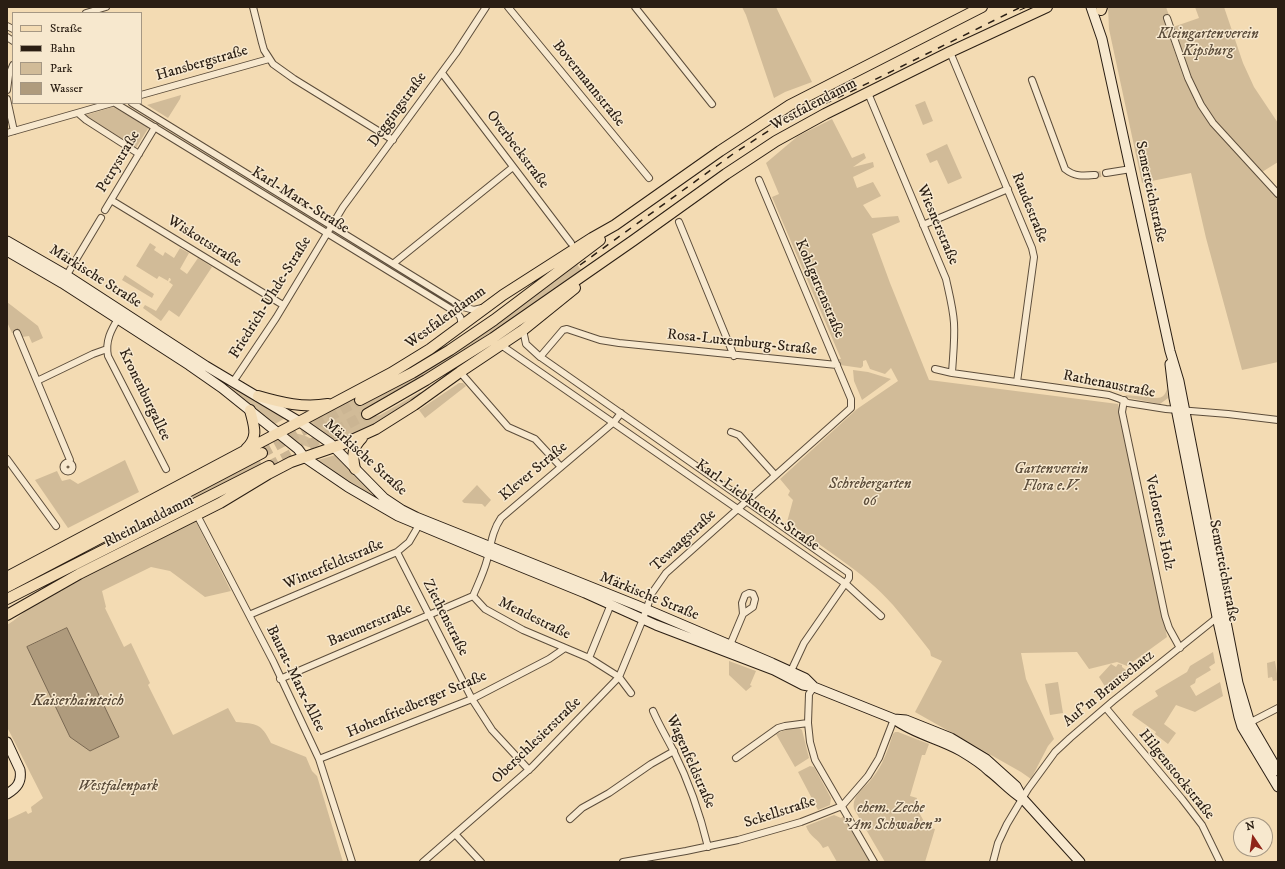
<!DOCTYPE html>
<html>
<head>
<meta charset="utf-8">
<style>
	body { margin:0 }
	#map { position:relative; width:1285px; height:869px; overflow:hidden; background:#f3dbb3; font-family:"IM FELL DW Pica",serif }
	canvas { display:block }
	.frame { position:absolute; inset:0; border:8px solid #2a1e13; pointer-events:none }
	.legend { position:absolute; left:12px; top:12px; width:130px; height:92px; box-sizing:border-box; background:#f7e8ce; border:1px solid #a59783; margin:0; padding:5px 7px; list-style:none; font-size:12px; color:#2a1e13 }
	.legend li { display:flex; align-items:center; gap:8px; height:20px }
	.legend b { width:20px; border:1px solid #a59783 }
	.north { position:absolute; left:1233px; top:817px; width:40px; height:40px; box-sizing:border-box; background:#f7e8ce; border:1px solid #a59783; border-radius:50%; rotate:347deg; font-size:11px; font-weight:700; line-height:16px; text-align:center; color:#2a1e13 }
	.north::after { content:''; display:block; margin:auto; width:14px; height:18px; background:#8f2418; clip-path:polygon(50% 0,100% 100%,50% 72%,0 100%) }
</style>
</head>
<body>
<div id="map">
<canvas width="1285" height="869"></canvas>
<div class="frame"></div>
<ul class="legend">
<li><b style="height:5px;background:#f3dbb3"></b>Straße</li>
<li><b style="height:5px;background:#2a1e13"></b>Bahn</li>
<li><b style="height:11px;background:#d1bb98"></b>Park</li>
<li><b style="height:11px;background:#af9b7d"></b>Wasser</li>
</ul>
<div class="north">N</div>
</div>
<script>
const g = document.querySelector('canvas').getContext('2d');
g.lineJoin = 'round';
function fillPath(path, color) { g.fillStyle = color; g.fill(path, 'evenodd'); }
function stroke(path, color, width, dash) { g.strokeStyle = color; g.lineWidth = width; g.lineCap = dash ? 'butt' : 'round'; g.setLineDash(dash || []); g.stroke(path); }
function write(font, color, halo, rows, align = 'center') {
  g.font = font + ' "IM FELL DW Pica",serif'; g.lineWidth = 3; g.setLineDash([]); g.textBaseline = 'middle'; g.strokeStyle = halo; g.fillStyle = color; for (const [text, x, y, turn = 0] of rows) {
    g.save(); g.translate(x, y); g.rotate((+turn || 0) * Math.PI / 180); g.textAlign = isNaN(turn) ? turn : align; if (halo) g.strokeText(text, 0, 0); g.fillText(text, 0, 0); g.restore();
  }
}
const green = new Path2D(`
	M 742,7 L 776,7 L 812,82 L 785,92 L 774,98 L 746,15 Z
	M 1108,7 L 1166,7 L 1171,21 L 1165,24 L 1184,79 L 1197,104 L 1211,125 L 1278,199 L 1278,362 L 1242,370 L 1206,238 L 1191,173 L 1142,183 L 1109,29 Z
	M 1195,7 L 1224,7 L 1243,63 L 1254,87 L 1278,123 L 1278,162 L 1262,172 C 1241,150 1218,128 1202,101 C 1189,79 1182,51 1173,27 L 1199,18 Z
	M 181,95 L 180,99 L 168,118 L 147,105 Z
	M 925,101 L 933,121 L 923,125 L 915,105 Z
	M 113,107 L 149,127 L 136,148 L 85,118 L 86,115 Z
	M 832,119 L 852,158 L 864,153 L 866,158 L 853,167 L 873,162 L 874,167 L 853,177 L 857,188 L 873,182 L 881,196 L 863,205 L 872,218 L 898,216 L 900,222 L 872,234 L 890,283 L 929,380 L 1118,404 L 1167,637 L 1127,666 L 1117,662 L 1089,669 L 1077,652 L 1021,653 L 1026,679 L 1054,739 L 1048,746 L 1031,779 L 1021,772 L 915,712 L 942,661 L 931,656 L 930,651 C 918,636 906,620 893,605 C 864,572 823,548 787,522 L 793,500 L 788,495 L 790,491 L 780,479 L 857,409 L 898,381 L 891,368 L 885,374 L 870,369 L 866,360 L 863,361 L 863,366 L 861,368 L 840,365 L 838,359 L 841,359 L 772,197 L 779,194 L 766,163 L 798,136 Z
	M 947,144 L 962,178 L 948,184 L 937,160 L 930,163 L 926,154 Z
	M 150,243 L 156,247 L 154,250 L 163,256 L 165,252 L 174,258 L 180,248 L 189,253 L 180,269 L 187,274 L 198,258 L 212,267 L 179,317 L 169,310 L 161,321 L 143,308 L 145,305 L 156,311 L 173,285 L 169,282 L 171,280 L 170,278 L 169,278 L 168,281 L 159,276 L 157,279 L 136,266 Z
	M 577,264 L 581,270 L 470,346 L 369,408 L 369,415 L 375,416 L 380,415 L 420,392 L 423,395 L 381,423 L 337,443 L 306,422 L 361,394 L 361,406 C 437,366 508,316 577,264 Z
	M 125,275 L 154,294 L 152,298 L 122,280 Z
	M 7,302 L 38,326 L 43,338 L 32,343 L 29,336 L 22,337 L 19,330 L 12,333 L 7,322 Z
	M 853,370 L 868,372 L 891,379 L 862,400 L 854,381 Z
	M 459,383 L 463,383 L 466,386 L 425,418 L 419,410 Z
	M 234,385 L 287,417 L 275,424 L 228,388 Z
	M 1167,389 L 1168,398 L 1160,404 L 1125,397 L 1126,395 L 1156,398 C 1163,398 1165,395 1167,389 Z
	M 291,433 C 300,433 315,438 318,446 C 309,451 297,442 290,436 Z
	M 335,455 L 376,497 L 375,500 L 315,461 Z
	M 259,459 L 262,465 L 7,595 L 7,591 Z
	M 125,460 L 139,492 L 68,528 L 35,480 L 57,471 L 62,481 L 70,479 L 78,484 Z
	M 477,485 L 491,500 L 485,507 L 482,504 L 464,503 L 462,501 Z
	M 195,520 L 231,591 L 205,597 L 170,571 L 151,567 L 102,591 L 106,607 L 105,608 L 124,647 L 131,643 L 150,683 L 148,685 L 173,735 L 228,708 L 236,722 C 257,724 261,723 271,743 L 306,757 L 312,771 L 317,776 L 343,862 L 7,862 L 7,820 L 26,811 L 28,814 L 32,812 L 31,807 L 43,798 L 7,727 L 7,625 L 13,621 L 28,609 L 81,578 Z
	M 1213,652 L 1215,663 L 1209,667 L 1211,670 L 1196,679 L 1195,683 L 1190,686 L 1196,696 L 1220,682 L 1223,696 L 1195,712 L 1176,705 L 1164,724 L 1176,733 L 1168,744 L 1155,734 L 1156,732 L 1132,715 L 1134,711 L 1158,696 L 1155,691 L 1187,672 L 1190,666 Z
	M 729,661 L 756,671 L 750,685 L 752,686 L 746,691 L 729,675 Z
	M 1275,661 L 1278,680 L 1273,681 L 1272,677 L 1268,678 L 1267,663 Z
	M 1111,664 L 1116,667 L 1118,664 L 1122,665 L 1122,667 L 1130,673 L 1120,682 L 1115,683 L 1112,687 L 1113,692 L 1109,693 L 1099,677 Z
	M 1058,682 L 1063,713 L 1050,715 L 1045,684 Z
	M 798,727 L 802,730 L 809,758 L 795,767 L 776,734 L 785,730 Z
	M 895,732 L 898,732 L 929,744 L 925,755 L 922,755 L 910,796 L 917,798 L 915,805 L 927,827 L 935,829 L 925,862 L 885,862 L 854,809 C 852,796 862,790 870,781 C 874,776 879,769 882,763 C 887,753 890,743 893,734 Z
	M 810,766 L 814,767 L 831,798 L 830,805 L 818,810 L 798,772 Z
	M 834,815 L 841,818 L 844,816 L 870,862 L 837,862 L 828,846 L 823,848 C 818,838 810,838 806,826 Z`);
const water = new Path2D(`
	M 67,628 L 119,737 L 90,751 L 70,737 L 27,647 Z`);
const streetTunnel = new Path2D(`
	M 1095,175 L 1106,173`);
const primaryTunnel = new Path2D(`
	M 262,453 L 360,400
	M 269,466 L 367,414`);
const street = new Path2D(`
	M 253,7 L 262,43 L 264,50 L 273,64 L 294,79 L 393,140
	M 508,7 L 649,178
	M 635,7 L 712,104
	M 86,13 L 106,7
	M 1167,18 L 1188,78 L 1201,105 L 1213,123 L 1278,194
	M 7,26 L 13,29
	M 7,37 L 13,41
	M 950,52 L 1032,248 L 1034,257 L 1017,382
	M 442,73 L 571,243
	M 1032,80 L 1065,169 C 1075,177 1083,176 1095,175
	M 7,90 L 9,75 L 13,65
	M 868,93 L 946,279 C 949,293 953,308 954,323 C 955,339 953,356 952,373
	M 141,95 L 269,59
	M 7,99 L 14,131
	M 115,103 L 454,311 C 460,315 462,318 461,326
	M 132,103 L 463,307 L 474,310 L 482,308
	M 78,113 L 86,120 L 139,154
	M 7,133 L 112,103
	M 1106,173 L 1131,169
	M 111,200 L 283,305
	M 105,210 L 155,127
	M 679,222 L 734,356
	M 923,225 L 1008,189
	M 394,263 L 513,167
	M 65,278 L 101,218
	M 119,317 C 111,330 105,341 108,356 L 166,469
	M 523,330 L 526,344 L 539,356 L 849,573 L 849,578 L 804,643 L 791,671
	M 17,333 L 37,381 L 93,354 L 107,349
	M 501,345 L 846,584 L 881,616
	M 540,357 L 563,330 L 567,329 L 600,340 L 619,343 L 837,365
	M 935,369 L 952,373 L 1109,395 L 1120,399 L 1128,403 L 1166,409 L 1228,414 L 1278,420
	M 460,372 L 508,427 L 535,439 L 561,467
	M 37,381 L 70,460 L 69,462
	M 233,382 L 276,318 L 343,207 L 456,53 L 486,7
	M 1124,400 L 1122,412 L 1165,616 L 1169,628 L 1180,648
	M 731,432 L 739,435 L 775,475
	M 7,459 L 56,526
	M63.5 467a4.5 4.5 0 1 1 9 0a4.5 4.5 0 1 1-9 0Z
	M 197,515 L 273,661 L 319,759 L 352,862
	M 397,552 L 472,699 L 492,730 L 529,770
	M 473,596 L 485,609 L 523,630 L 589,658 L 619,677 L 631,693
	M 249,615 L 397,552 L 409,542 L 419,525
	M 730,645 L 743,614 L 742,603 L 745,595 L 749,593 L 753,594 L 755,599 L 753,607 L 743,614
	M 589,658 L 611,604
	M 280,679 L 473,596 C 478,584 484,572 487,560 C 491,545 492,531 501,518 L 614,422 L 621,413
	M 814,687 L 809,694 L 808,723 L 810,742 L 815,760 L 874,862
	M 1106,708 L 1182,799 L 1202,825 L 1220,862
	M 653,711 C 659,725 667,738 674,752 C 689,782 700,814 708,847
	M 1247,724 L 1278,708
	M 736,758 L 778,728 L 785,726 L 808,723
	M 319,759 L 472,699 L 549,659 L 565,648
	M 570,819 L 582,808 L 609,793 L 651,764 L 674,751
	M 456,835 L 481,862
	M 423,862 L 532,767 L 619,677 L 643,619 L 652,593 L 666,573 L 851,408 L 851,399 L 759,180
	M 623,862 L 686,851 L 738,840 L 801,822 L 842,806 L 868,776 L 879,758 L 894,719
	M 993,862 L 998,843 L 1007,824 L 1028,789 L 1055,752 L 1070,738 L 1113,701 L 1219,616`);
const secondary = new Path2D(`
	M 1091,7 L 1102,39 L 1170,351 L 1179,381 L 1238,683 L 1250,723 L 1278,771
	M 7,241 L 66,275 L 206,366 L 300,422 L 330,443 L 384,498 L 402,510 L 416,517 L 636,605 L 772,663 L 805,678 L 814,687
	M 7,251 L 62,283 L 189,365 L 222,388 L 298,449 L 304,457 L 348,487 L 398,516 L 477,549 L 585,593 L 656,625 L 774,670 L 803,685 L 814,687 L 894,719 C 914,734 940,739 961,751 C 971,757 981,763 989,771 C 1001,780 1010,791 1023,799
	M 1170,364 L 1174,398 L 1217,617 L 1239,717 L 1242,727 L 1278,787
	M 894,719 L 906,720 L 951,738 L 986,759 L 1016,786 L 1023,799 L 1080,862
	M 7,742 L 20,770 C 22,782 17,788 7,794`);
const primary = new Path2D(`
	M 1101,10 L 1102,7
	M 258,396 C 282,403 303,408 328,404
	M 360,400 L 412,373 L 450,350 L 494,320 L 600,240
	M 367,414 L 426,380 L 493,338 L 634,240 L 726,174 L 776,141 L 825,114 L 950,52 L 1047,7
	M 246,449 C 259,437 254,426 250,410
	M 355,469 C 352,456 352,448 362,438
	M 7,577 L 391,373 L 430,349 L 503,295 L 592,238 L 615,225 L 720,151 L 790,105 L 982,7
	M 7,587 L 262,453
	M 7,599 L 269,466
	M 7,615 L 79,574 L 220,503 L 268,474 L 291,462 L 343,444 L 376,429 L 414,405 L 460,372 L 523,330 L 575,288`);
const tram = new Path2D(`
	M 1020,10 L 1027,7`);
const rail = new Path2D(`
	M 580,265 L 733,154 L 776,126 L 848,93 L 1019,8`);
const parkNames = [
	["Kleingartenverein",1208,35],
	["Kipsburg",1208,52],
	["Gartenverein",1051,470],
	["Flora e.V.",1051,487],
	["Schrebergarten",870,485],
	["06",870,502],
	["Westfalenpark",118,787],
	["ehem. Zeche",891,809],
	["\"Am Schwaben\"",891,826]
];
const streetNames = [
	["Hansbergstraße",202,64,-16],
	["Bovermannstraße",588,84,51],
	["Westfalendamm",814,105,-28],
	["Deggingstraße",398,110,-54],
	["Overbeckstraße",517,150,53],
	["Petrystraße",119,162,-59],
	["Semerteichstraße",1150,192,78],
	["Karl-Marx-Straße",300,201,32],
	["Raudestraße",1029,208,68],
	["Wiesnerstraße",937,225,67],
	["Wiskottstraße",204,242,32],
	["Märkische Straße",95,277,32],
	["Kohlgartenstraße",819,289,67],
	["Friedrich-Uhde-Straße",271,298,-58],
	["Westfalendamm",446,318,-36],
	["Rosa-Luxemburg-Straße",742,343,6],
	["Rathenaustraße",1109,385,11],
	["Kronenburgallee",144,395,64],
	["Märkische Straße",365,458,42],
	["Klever Straße",534,472,-40],
	["Karl-Liebknecht-Straße",757,506,35],
	["Rheinlanddamm",149,522,-27],
	["Verlorenes Holz",1159,523,78],
	["Tewaagstraße",684,541,-43],
	["Winterfeldtstraße",334,565,-23],
	["Semerteichstraße",1223,571,79],
	["Märkische Straße",649,597,22],
	["Ziethenstraße",445,618,63],
	["Mendestraße",534,619,26],
	["Baeumerstraße",370,626,-23],
	["Baurat-Marx-Allee",295,679,64],
	["Auf'm Brautschatz",1109,689,-39],
	["Hohenfriedberger Straße",417,705,-23],
	["Oberschlesierstraße",537,741,-44],
	["Wagenfeldstraße",690,762,66],
	["Hilgenstockstraße",1176,775,51],
	["Sckellstraße",780,813,-18]
];
const waterNames = [
	["Kaiserhainteich",78,702]
];
fillPath(green, '#d1bb98');
fillPath(water, '#af9b7d');
stroke(water, '#7a6953', 1);
stroke(streetTunnel, '#cbb593', 6, [6, 3]);
stroke(primaryTunnel, '#cbb593', 10, [10, 5]);
stroke(street, '#5c4d3b', 8);
stroke(secondary, '#2a1e13', 11);
stroke(primary, '#2a1e13', 12);
stroke(street, '#f7e8ce', 6);
stroke(secondary, '#f7e8ce', 9);
stroke(primary, '#f3dbb3', 10);
stroke(tram, '#2a1e13', 1);
stroke(rail, '#2a1e13', 1.5, [7, 7]);
write('italic 15px', '#5c4d3b', '#f7e8ce', parkNames);
write('15px', '#2a1e13', '#f7e8ce', streetNames);
write('italic 16px', '#594a38', '#f7e8ce', waterNames);
</script>
</body>
</html>
